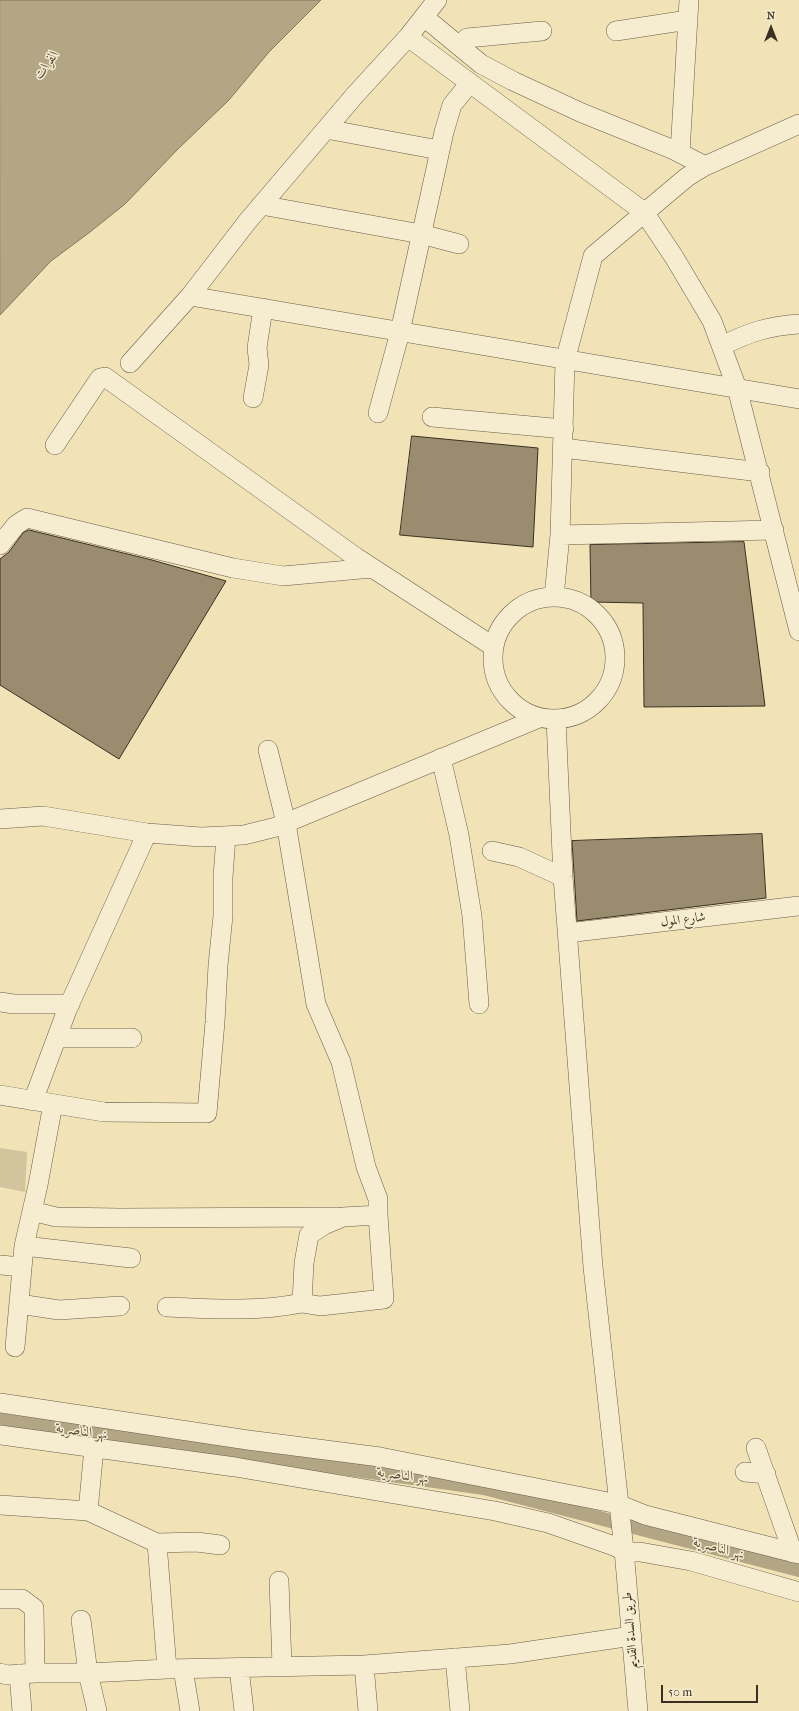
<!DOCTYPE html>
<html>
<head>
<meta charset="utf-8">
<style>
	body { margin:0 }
	#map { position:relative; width:799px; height:1711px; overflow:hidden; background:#f1e3b6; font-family:"IM FELL French Canon",serif }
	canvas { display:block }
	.north { position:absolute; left:751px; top:8px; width:40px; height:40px; -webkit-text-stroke:3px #f6edd0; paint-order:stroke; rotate:0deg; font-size:11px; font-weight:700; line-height:16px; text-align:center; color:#3b2f23 }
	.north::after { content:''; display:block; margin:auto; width:14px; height:18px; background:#3b2f23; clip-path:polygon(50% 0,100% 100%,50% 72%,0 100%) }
	.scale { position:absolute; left:661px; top:1685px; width:97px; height:18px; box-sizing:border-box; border:2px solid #3b2f23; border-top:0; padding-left:5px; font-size:12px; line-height:14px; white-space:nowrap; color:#3b2f23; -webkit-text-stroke:3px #f6edd0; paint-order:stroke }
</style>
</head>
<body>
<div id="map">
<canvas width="799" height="1711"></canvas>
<div class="north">N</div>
<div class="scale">50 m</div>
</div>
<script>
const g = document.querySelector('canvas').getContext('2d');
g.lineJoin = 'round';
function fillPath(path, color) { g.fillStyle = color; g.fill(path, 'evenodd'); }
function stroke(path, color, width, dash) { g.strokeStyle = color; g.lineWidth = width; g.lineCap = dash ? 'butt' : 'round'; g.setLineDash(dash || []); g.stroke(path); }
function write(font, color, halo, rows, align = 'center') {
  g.font = font + ' "IM FELL French Canon",Amiri,serif'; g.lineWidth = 3; g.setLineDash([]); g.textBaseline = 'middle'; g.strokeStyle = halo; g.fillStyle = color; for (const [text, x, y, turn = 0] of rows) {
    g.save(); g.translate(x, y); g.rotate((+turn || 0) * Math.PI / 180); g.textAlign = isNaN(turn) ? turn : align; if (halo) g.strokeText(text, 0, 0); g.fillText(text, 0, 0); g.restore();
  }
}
const green = new Path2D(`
	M 0,1148 L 27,1152 L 25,1192 L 0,1187 Z`);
const water = new Path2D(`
	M 0,0 L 321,0 L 269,52 L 229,100 L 178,149 L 125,204 L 90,232 L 51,261 L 0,315 Z`);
const canal = new Path2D(`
	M 0,1420 L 484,1488 L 799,1570`);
const building = new Path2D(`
	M 412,436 L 538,448 L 533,547 L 400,535 Z
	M 29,530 L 152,560 L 226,581 L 119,759 L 0,685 L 0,559 L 9,552 L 23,533 Z
	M 744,542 L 765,706 L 644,707 L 643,603 L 591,602 L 590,545 Z
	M 762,834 L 766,898 L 577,921 L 572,841 Z`);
const minor = new Path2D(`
	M 424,17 L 481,64 L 513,81 L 582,113 L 674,150 L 705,166
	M 616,31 L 688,20
	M 408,37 L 644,212 L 674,257 L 712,321 L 737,388 L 799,631
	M 459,46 L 467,38 L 542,31
	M 326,129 L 439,150
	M 680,153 L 689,0
	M 261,205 L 421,234 L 459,244
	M 190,296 L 799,399
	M 722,346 C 749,332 769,326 799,324
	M 130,363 L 190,296 L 247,222 L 355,95 L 408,37 L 437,0
	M 253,398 L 259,365 L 257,348 L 263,308
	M 378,413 L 400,332 L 444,132 L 452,105 L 470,83
	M 432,417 L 564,429
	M 55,445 L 100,378 L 105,377 L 357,558 L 494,647
	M 563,448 L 760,472
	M 560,535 L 774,530
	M 0,545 L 16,525 L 27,518 L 233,568 L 283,576 L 372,568
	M 554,597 L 560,535 L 565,361 L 593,256 L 687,177 L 705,166 L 799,124
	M493 658a61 61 0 1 1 122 0a61 61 0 1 1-122 0Z
	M 556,719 L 563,877 L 593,1267 L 624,1550 L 638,1711
	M 441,758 L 459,835 L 472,916 L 479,1004
	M 0,819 L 43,816 L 147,833 L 201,837 L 244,835 L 276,827 L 539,718
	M 492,851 L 519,857 L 563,877
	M 567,933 L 799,906
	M 0,1002 L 13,1004 L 70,1004
	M 57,1038 L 132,1038
	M 0,1095 L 104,1112 L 207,1113 L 215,1022 L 218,965 L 223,916 L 223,877 L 226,836
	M 33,1101 L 67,1010 L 147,833
	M 32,1211 L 56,1217 L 120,1218 L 337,1217
	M 24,1246 L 131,1258
	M 0,1265 L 22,1267
	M 302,1303 L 320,1306 L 384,1299 L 378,1215
	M 19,1304 L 59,1310 L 120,1306
	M 167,1307 C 213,1309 257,1312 302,1303 L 304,1263 L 309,1235 L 324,1225 L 343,1217 L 378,1215 L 378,1199 L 366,1167 L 341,1062 L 316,1004 L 286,823 L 268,750
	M 15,1347 L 24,1246 L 38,1185 L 53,1104
	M 0,1403 L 248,1440 L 380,1457 L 618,1504 L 645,1515 L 799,1554
	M 0,1435 L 235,1467 L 495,1511 L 548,1523 L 614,1546 L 625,1552 L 640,1552 L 691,1561 L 799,1592
	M 756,1448 L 793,1553
	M 745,1472 L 766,1474
	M 0,1505 L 88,1511 L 157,1543 L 197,1542 L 220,1545
	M 88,1511 L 94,1448
	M 157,1543 L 167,1669
	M 279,1581 L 282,1666
	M 0,1599 L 22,1599 L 34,1608 L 35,1673
	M 81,1620 L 88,1673 L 97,1711
	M 455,1658 L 460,1711
	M 364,1665 L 368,1711
	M 239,1668 L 244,1711
	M 183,1669 L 190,1711
	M 0,1673 L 7,1675 L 35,1673 L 88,1673 L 167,1669 L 364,1665 L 510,1654 L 632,1636
	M 19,1674 L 22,1711`);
const streetNames = [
	["شارع المول",683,920,-7],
	["طريق السدة القديم",631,1630,-95]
];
const waterNames = [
	["الفرات",47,65,-55],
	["نهر الناصرية",82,1432,8],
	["نهر الناصرية",403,1476,8],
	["نهر الناصرية",719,1549,15]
];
fillPath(green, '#d2c49d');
fillPath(water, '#b3a684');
stroke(water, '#83765d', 1);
stroke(canal, '#b3a684', 14);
fillPath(building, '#9a8d6f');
stroke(building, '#3b2f23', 1);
stroke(minor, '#685c48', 20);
stroke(minor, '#f6edd0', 19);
write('13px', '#3b2f23', '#f6edd0', streetNames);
write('italic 14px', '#594d3b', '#f6edd0', waterNames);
</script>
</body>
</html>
